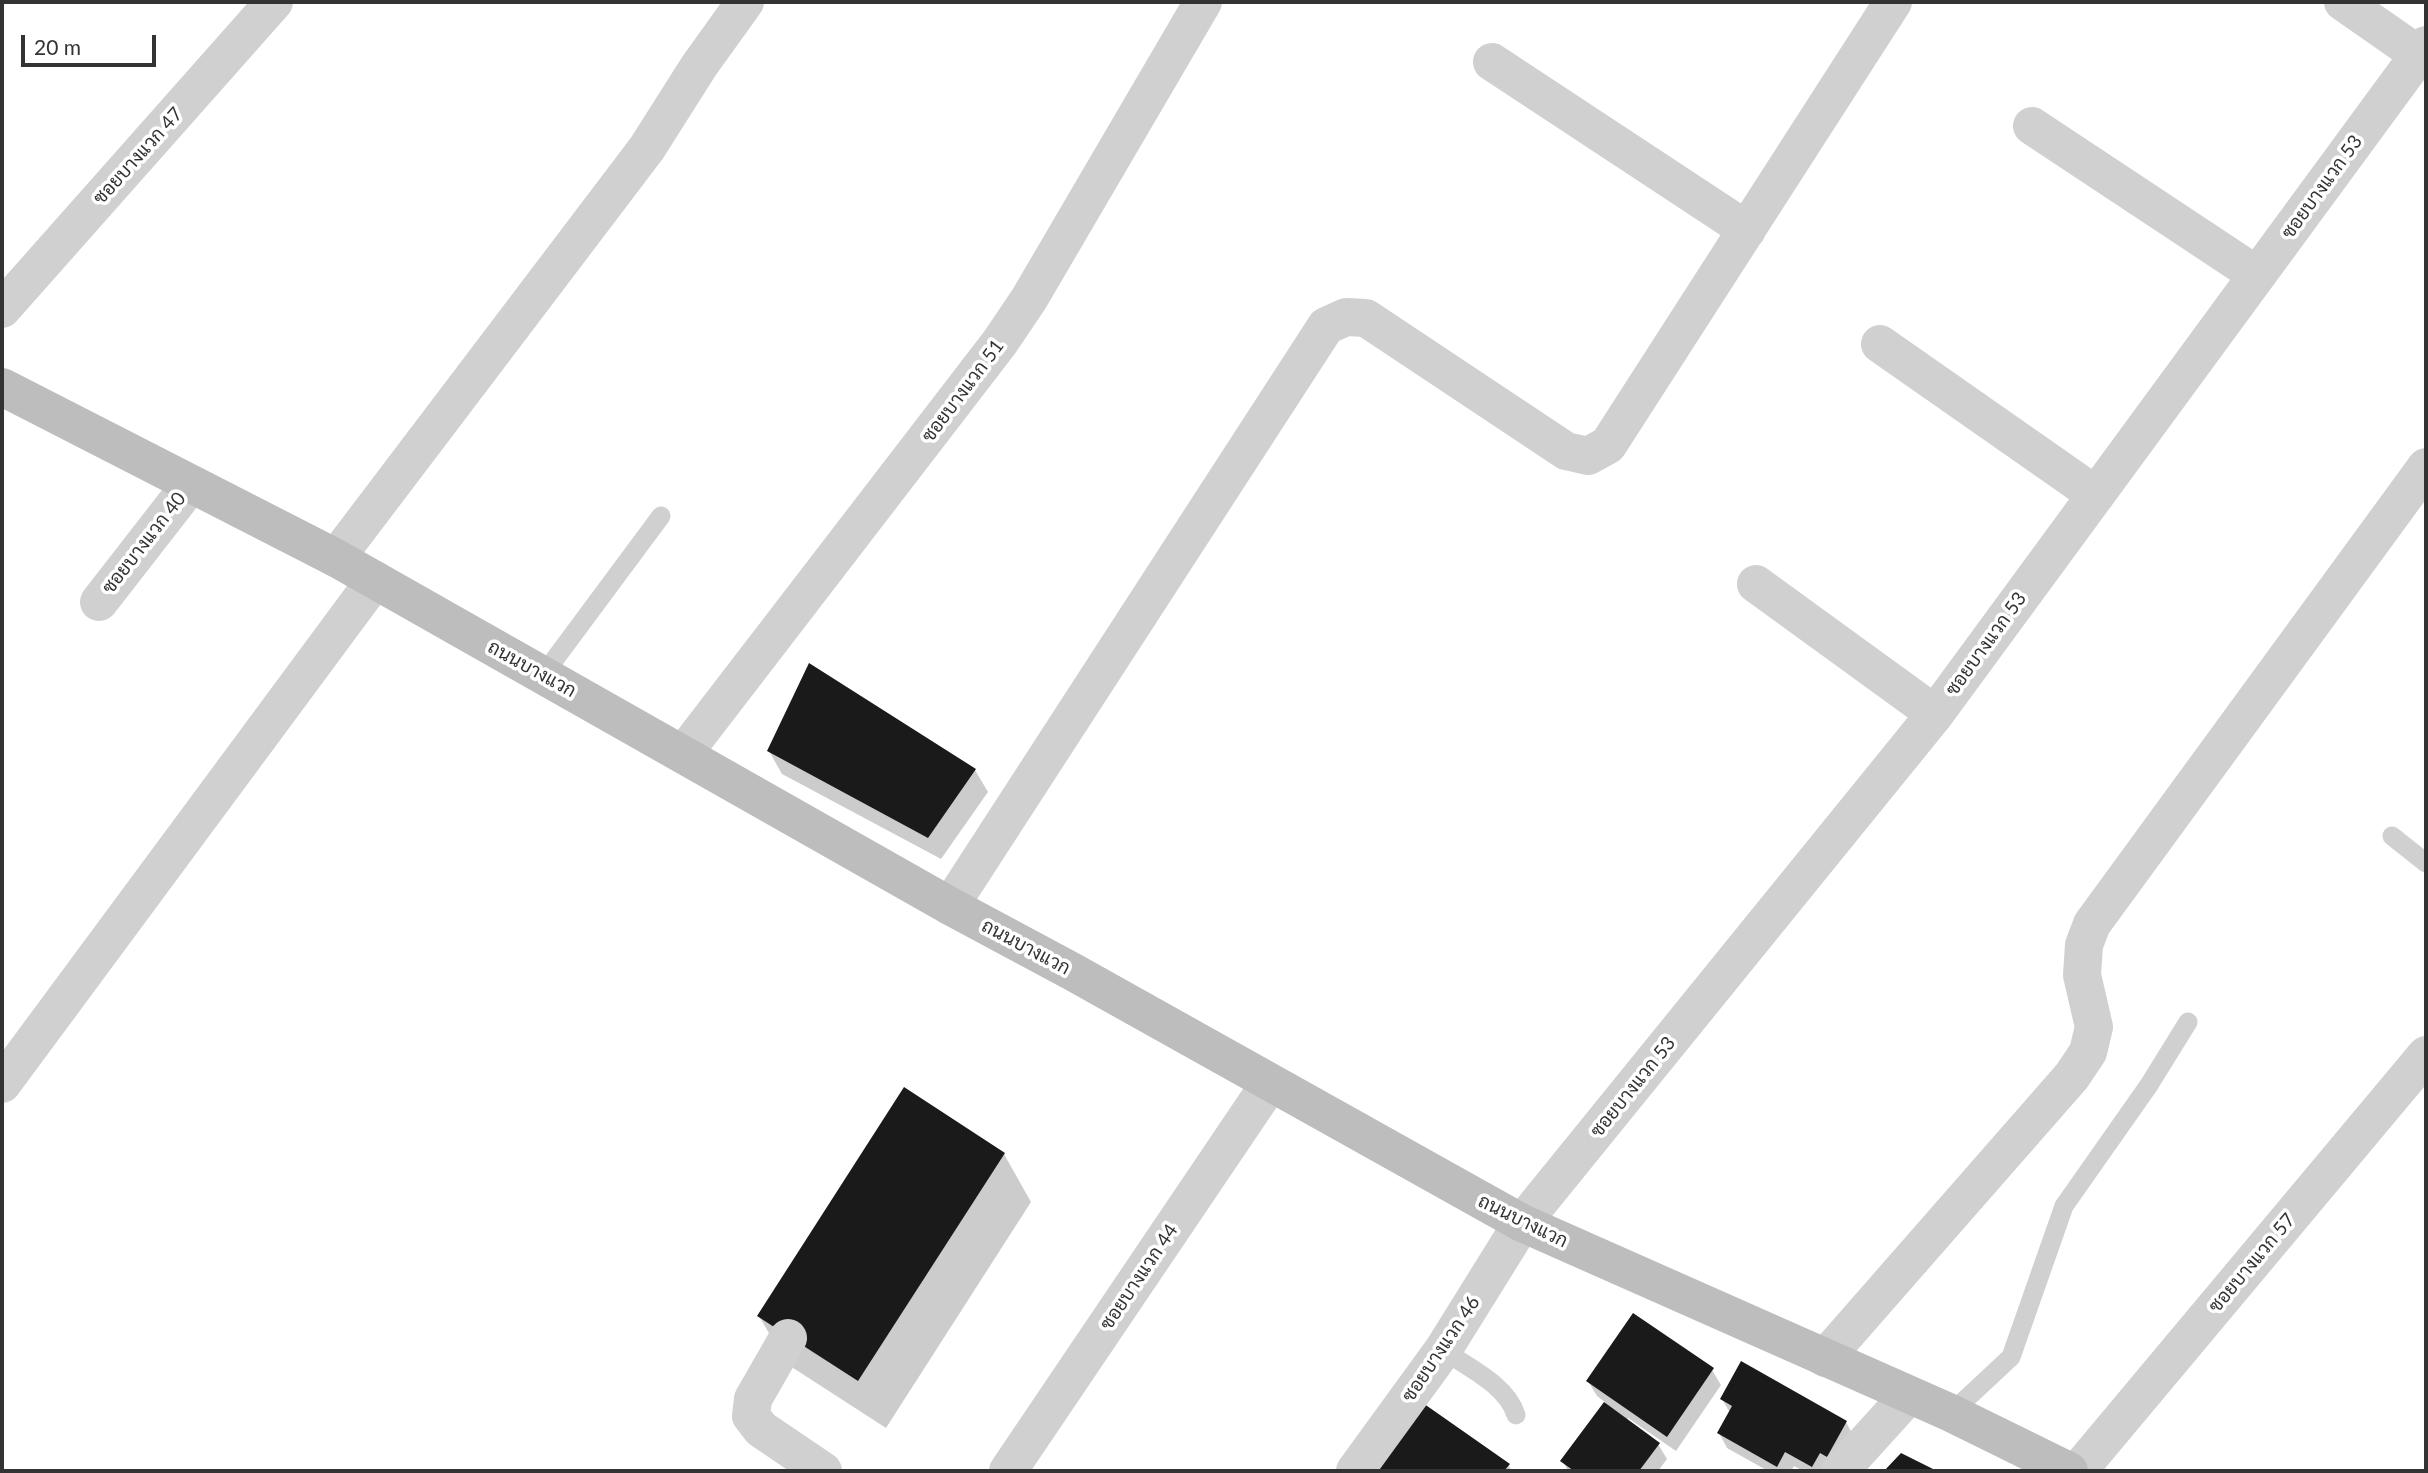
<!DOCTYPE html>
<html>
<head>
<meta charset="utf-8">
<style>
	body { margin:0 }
	#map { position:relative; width:2428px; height:1473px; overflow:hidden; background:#fff; font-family:Lato,sans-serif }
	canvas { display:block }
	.frame { position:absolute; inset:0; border:4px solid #333; pointer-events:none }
	.scale { position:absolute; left:21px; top:35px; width:135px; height:32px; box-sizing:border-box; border:4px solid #333; border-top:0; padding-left:9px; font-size:21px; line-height:24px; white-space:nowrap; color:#333; -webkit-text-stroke:5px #fff; paint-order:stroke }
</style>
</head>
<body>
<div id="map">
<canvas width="2428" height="1473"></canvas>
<div class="frame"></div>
<div class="scale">20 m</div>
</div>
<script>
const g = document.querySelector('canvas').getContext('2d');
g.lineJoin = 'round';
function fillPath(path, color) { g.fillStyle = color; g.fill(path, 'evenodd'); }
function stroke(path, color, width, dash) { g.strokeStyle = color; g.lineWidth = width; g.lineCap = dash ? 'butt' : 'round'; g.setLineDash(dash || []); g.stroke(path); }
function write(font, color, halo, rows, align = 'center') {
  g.font = font + ' Lato,Sarabun,sans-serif'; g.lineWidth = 7; g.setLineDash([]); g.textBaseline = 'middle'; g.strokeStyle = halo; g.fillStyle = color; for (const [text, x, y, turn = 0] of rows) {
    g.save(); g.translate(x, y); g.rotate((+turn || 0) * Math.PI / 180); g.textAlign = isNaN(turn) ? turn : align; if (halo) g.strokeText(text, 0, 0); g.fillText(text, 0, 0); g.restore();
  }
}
const shadow = new Path2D(`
	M 769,751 L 975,770 L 988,792 L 941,859 L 782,774 Z
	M 1004,1154 L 1031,1202 L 886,1428 L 787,1364 L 759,1316 Z
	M 1712,1370 L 1721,1385 L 1676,1451 L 1628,1418 L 1626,1420 L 1658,1444 L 1667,1459 L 1658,1471 L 1568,1471 L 1563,1461 L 1606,1403 L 1597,1396 L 1588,1381 Z
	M 1722,1399 L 1846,1422 L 1854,1437 L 1826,1471 L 1803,1471 L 1794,1466 L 1791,1471 L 1768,1471 L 1727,1448 L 1719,1433 L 1730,1413 Z
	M 1508,1465 L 1512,1471 L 1373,1471 Z`);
const building = new Path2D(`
	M 809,663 L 976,769 L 928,838 L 767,751 Z
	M 904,1087 L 1005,1153 L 858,1381 L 757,1316 Z
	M 1633,1313 L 1714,1368 L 1667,1437 L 1586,1381 Z
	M 1741,1361 L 1847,1421 L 1827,1457 L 1820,1453 L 1812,1467 L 1785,1452 L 1777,1467 L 1717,1433 L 1732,1406 L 1720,1399 Z
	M 1420,1401 L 1510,1464 L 1504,1471 L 1371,1471 Z
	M 1604,1402 L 1660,1443 L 1639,1471 L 1574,1471 L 1560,1461 Z
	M 1901,1453 L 1937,1471 L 1884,1471 Z`);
const service = new Path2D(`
	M 543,675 L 661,516
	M 2392,836 L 2426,863
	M 1443,1350 C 1467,1367 1507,1385 1516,1415
	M 1951,1413 L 2011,1357 L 2064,1206 L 2149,1085 L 2188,1022`);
const minor = new Path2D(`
	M 2343,2 L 2419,55
	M 1492,62 L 1747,230
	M 2032,126 L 2257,275
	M 2,309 L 274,2
	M 1880,344 L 2096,495
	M 336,558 L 647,148 L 699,66 L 745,2
	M 1756,584 L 1935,714
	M 99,602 L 190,485
	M 684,753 L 1000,342 L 1029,299 L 1203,2
	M 950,906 L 1326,326 L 1346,317 L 1366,318 L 1566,451 L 1588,456 L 1608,445 L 1893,2
	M 2,1084 L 375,580
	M 788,1338 L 753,1399 L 751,1416 L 761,1429 L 823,1471
	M 1825,1358 L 2072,1076 L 2088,1052 L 2094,1027 L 2082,975 L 2084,945 L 2092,924 L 2426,467
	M 1008,1471 L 1270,1083
	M 1355,1471 L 1443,1350 L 1522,1223 L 1935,714 L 2426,45
	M 1840,1471 L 1908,1396
	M 2078,1471 L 2426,1055`);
const secondary = new Path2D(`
	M 2,387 L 336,558 L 950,906 L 1073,972 L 1522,1223 L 1951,1413 L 2069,1471`);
const streetNames = [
	["ซอยบางแวก 47",138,156,-48],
	["ซอยบางแวก 53",2322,187,-54],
	["ซอยบางแวก 51",963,391,-53],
	["ซอยบางแวก 40",144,543,-52],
	["ซอยบางแวก 53",1986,644,-54],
	["ถนนบางแวก",532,669,29],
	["ถนนบางแวก",1026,947,28],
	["ซอยบางแวก 53",1633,1087,-51],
	["ถนนบางแวก",1523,1221,26],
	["ซอยบางแวก 57",2252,1263,-50],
	["ซอยบางแวก 44",1139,1277,-56],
	["ซอยบางแวก 46",1441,1349,-56]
];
fillPath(shadow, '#0003');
fillPath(building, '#1a1a1a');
stroke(service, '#d0d0d0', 19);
stroke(minor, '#d0d0d0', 38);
stroke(secondary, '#bdbdbd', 38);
write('19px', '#333', '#fff', streetNames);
</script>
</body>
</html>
